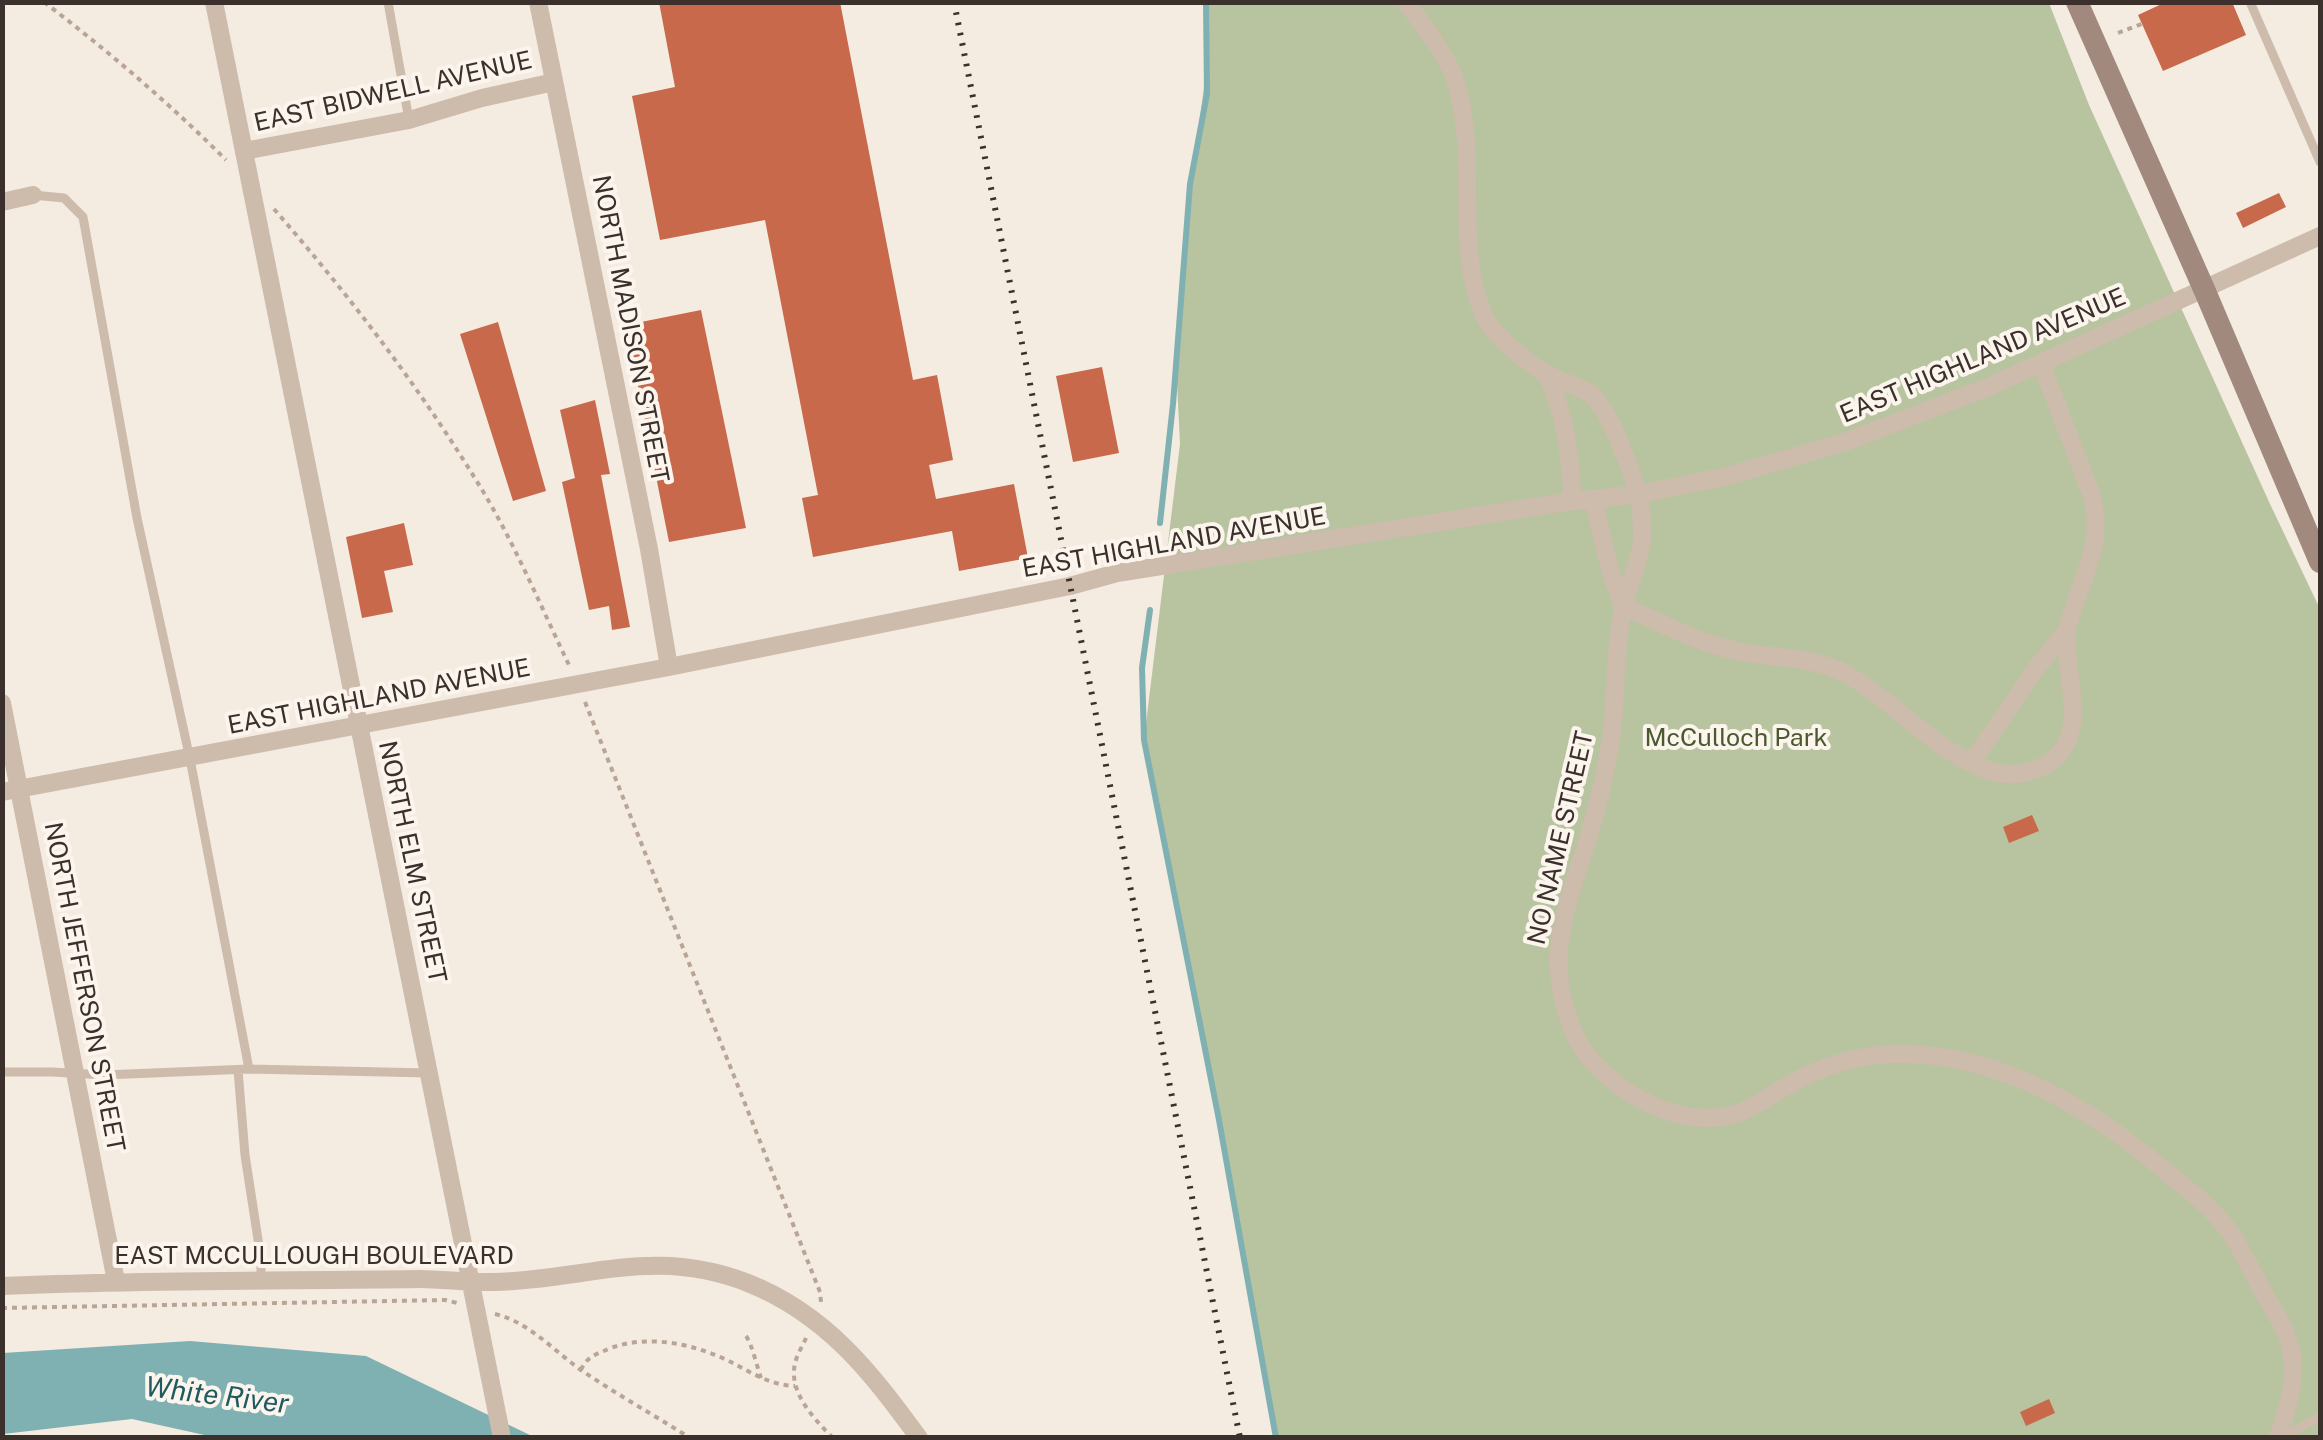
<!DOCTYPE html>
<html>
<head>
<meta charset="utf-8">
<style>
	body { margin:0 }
	#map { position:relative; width:2323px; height:1440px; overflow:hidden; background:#f4ebe1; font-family:"Public Sans",sans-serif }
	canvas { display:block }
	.frame { position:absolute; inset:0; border:5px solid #3b302b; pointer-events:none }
</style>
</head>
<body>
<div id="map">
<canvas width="2323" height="1440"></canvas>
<div class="frame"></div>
</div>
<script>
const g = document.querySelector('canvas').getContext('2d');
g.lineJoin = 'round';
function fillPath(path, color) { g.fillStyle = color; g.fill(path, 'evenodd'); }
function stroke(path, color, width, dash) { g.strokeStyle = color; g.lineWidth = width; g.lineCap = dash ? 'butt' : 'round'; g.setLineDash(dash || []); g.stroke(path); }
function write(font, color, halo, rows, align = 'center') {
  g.font = font + ' "Public Sans",sans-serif'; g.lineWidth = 8; g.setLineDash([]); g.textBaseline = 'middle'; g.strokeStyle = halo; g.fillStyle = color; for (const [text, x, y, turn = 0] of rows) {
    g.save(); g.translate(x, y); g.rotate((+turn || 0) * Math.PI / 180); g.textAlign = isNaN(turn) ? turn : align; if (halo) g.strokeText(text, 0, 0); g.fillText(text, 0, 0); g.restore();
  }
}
const green = new Path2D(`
	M 1206,3 L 2049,3 L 2089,105 L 2270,504 L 2320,609 L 2320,1437 L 1276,1437 L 1211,1080 L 1144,740 L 1180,444 L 1176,363 L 1189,202 L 1207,63 Z`);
const water = new Path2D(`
	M 190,1341 L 366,1356 L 534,1437 L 218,1438 L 132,1419 L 3,1434 L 3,1353 Z`);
const stream = new Path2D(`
	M 1160,523 L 1173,404 L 1190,184 L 1207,94 L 1206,2
	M 1150,610 L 1142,668 L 1144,740 L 1219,1120 L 1276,1438`);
const building = new Path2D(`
	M 659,2 L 840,2 L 913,380 L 937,375 L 953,460 L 929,465 L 936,499 L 1014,484 L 1028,558 L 959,571 L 952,531 L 813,557 L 802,498 L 818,495 L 765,220 L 660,240 L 632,96 L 675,87 Z
	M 2166,2 L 2232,2 L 2246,35 L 2163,71 L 2138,15 Z
	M 2279,193 L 2286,207 L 2243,228 L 2236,213 Z
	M 701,310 L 746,528 L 669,542 L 626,325 Z
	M 498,322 L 546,491 L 513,501 L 460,334 Z
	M 1102,367 L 1119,453 L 1073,462 L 1056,376 Z
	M 595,400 L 610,474 L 601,475 L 630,627 L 612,630 L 609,606 L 589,610 L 562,482 L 575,478 L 560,410 Z
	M 404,523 L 413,565 L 384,571 L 393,612 L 362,618 L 346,537 Z
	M 2032,815 L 2039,831 L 2009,843 L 2003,827 Z
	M 2049,1399 L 2055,1413 L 2026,1426 L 2020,1412 Z`);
const path = new Path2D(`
	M 44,2 C 108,51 169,103 226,160
	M 2118,33 L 2142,24
	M 274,209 C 348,294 417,384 476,480 C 512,537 540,605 569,665
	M 585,702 L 820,1292 L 821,1302
	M 2,1308 L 445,1300 L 457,1303
	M 495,1314 C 529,1322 554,1351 581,1370 C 616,1394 654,1415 690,1438
	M 746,1336 C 752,1344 757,1367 761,1378
	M 806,1338 C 803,1345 798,1353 796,1360 C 786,1390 814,1419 833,1438
	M 581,1370 C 587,1356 597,1354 611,1348 C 649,1334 695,1344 731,1362 C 752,1373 770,1385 795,1386`);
const lane = new Path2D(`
	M 388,2 L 409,120
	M 2250,2 L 2320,162
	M 33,195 L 64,198 L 83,217 L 137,518 L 190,759 L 249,1069
	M 238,1070 L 245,1155 L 261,1259 L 261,1280
	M 2,1072 L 52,1072 L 104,1075 L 249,1069 L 429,1073
	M 2280,1438 L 2320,1417`);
const street = new Path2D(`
	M 214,2 L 502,1438
	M 538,2 L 649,549 L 669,667
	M 1406,2 C 1424,28 1447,53 1456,83 C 1477,151 1458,224 1476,293 C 1479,303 1482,314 1488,323 C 1500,340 1533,368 1553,377 C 1565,383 1580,386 1591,394 C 1608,407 1630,467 1637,489 C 1641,502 1642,517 1642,531 C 1643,558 1627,585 1622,613 C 1614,654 1617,697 1611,739 C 1606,770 1599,802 1590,832 C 1571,896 1544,950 1568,1017 C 1573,1034 1582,1050 1594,1063 C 1622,1093 1663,1117 1705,1118 C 1744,1119 1761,1100 1792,1083 C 1823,1066 1857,1055 1893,1054 C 1998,1051 2092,1109 2169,1174 C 2185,1187 2202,1200 2217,1216 C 2236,1237 2248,1263 2261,1288 C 2273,1309 2288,1331 2292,1355 C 2297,1383 2286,1411 2278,1438
	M 244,151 L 409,120 L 482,98 L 554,82
	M 2,202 L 33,195
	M 1547,375 C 1567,419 1569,453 1573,501
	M 1593,499 L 1611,574 L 1623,606 C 1659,622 1698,643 1737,651 C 1774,659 1815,656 1848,675 C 1897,703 1940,757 1994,772 C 2015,778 2043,771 2058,755 C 2088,725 2062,665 2067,629 C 2068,622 2072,614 2074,607 C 2087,566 2103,541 2092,496 L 2041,363
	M 2,703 L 116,1281
	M 1971,763 L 2035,670 L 2067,630
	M 2,792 L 669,667 L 1070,586 L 1117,573 L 1566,502 L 1639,494 L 1724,477 L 1842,443 L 1986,388 L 2320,236
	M 2,1286 C 141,1280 280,1281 419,1279 C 444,1279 469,1283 494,1282 C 587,1280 653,1246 748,1283 C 826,1314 871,1372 919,1438`);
const secondary = new Path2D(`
	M 2077,2 L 2204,289 L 2320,562`);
const rail = new Path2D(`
	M 954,2 L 1240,1438`);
const streetNames = [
	["EAST BIDWELL AVENUE",393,92,-13],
	["NORTH MADISON STREET",630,329,79],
	["EAST HIGHLAND AVENUE",1983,356,-23],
	["EAST HIGHLAND AVENUE",1174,543,-10],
	["EAST HIGHLAND AVENUE",379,697,-11],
	["NO NAME STREET",1561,838,-77],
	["NORTH ELM STREET",412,862,78],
	["NORTH JEFFERSON STREET",84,987,79],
	["EAST MCCULLOUGH BOULEVARD",314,1256]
];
const parkNames = [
	["McCulloch Park",1736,738]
];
const waterNames = [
	["White River",217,1396,7]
];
fillPath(green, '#b8c4a0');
fillPath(water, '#7fb0b2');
stroke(stream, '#7fb0b2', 6);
fillPath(building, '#c8694b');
stroke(path, '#b9a596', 4, [5, 5]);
stroke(lane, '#cdbbac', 9);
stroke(street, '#cdbbac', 18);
stroke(secondary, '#a18a7d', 22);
stroke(rail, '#3b302b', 6, [2.5, 8]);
write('25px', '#3b302b', '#fbf5ee', streetNames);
write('25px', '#4a5a2e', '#fbf5ee', parkNames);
write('italic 28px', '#1f5a5e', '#fbf5ee', waterNames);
</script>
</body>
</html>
